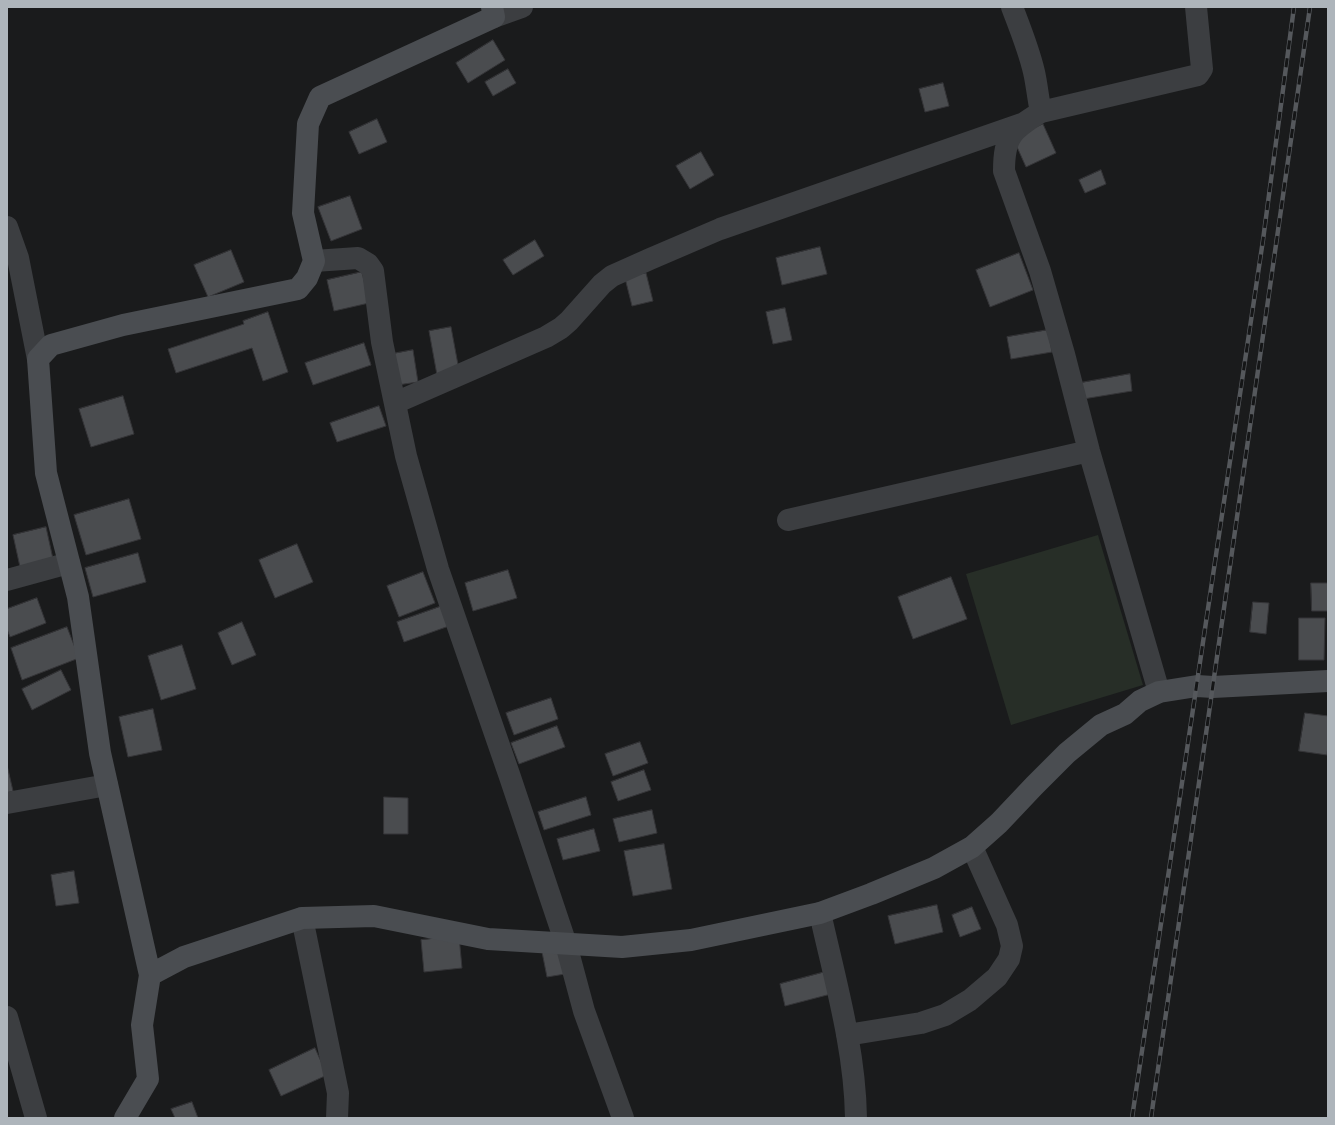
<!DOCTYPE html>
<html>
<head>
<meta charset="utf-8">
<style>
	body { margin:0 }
	#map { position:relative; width:1335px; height:1125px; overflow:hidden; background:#1a1b1c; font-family:Quicksand,sans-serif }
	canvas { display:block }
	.frame { position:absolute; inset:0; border:8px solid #aeb5bb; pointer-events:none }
</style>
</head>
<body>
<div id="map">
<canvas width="1335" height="1125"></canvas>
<div class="frame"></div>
</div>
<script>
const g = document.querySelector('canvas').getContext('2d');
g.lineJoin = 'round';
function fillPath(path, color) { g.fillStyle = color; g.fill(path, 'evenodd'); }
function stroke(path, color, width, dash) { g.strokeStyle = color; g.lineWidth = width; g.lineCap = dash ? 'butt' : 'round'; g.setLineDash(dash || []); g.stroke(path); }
const green = new Path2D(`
	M 1098,535 L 1143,685 L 1011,725 L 966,574 Z`);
const building = new Path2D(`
	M 493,40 L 505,60 L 468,83 L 456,63 Z
	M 508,69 L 516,83 L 493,96 L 485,82 Z
	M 943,83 L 949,106 L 925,112 L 919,89 Z
	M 377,119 L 387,142 L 359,154 L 349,132 Z
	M 1043,124 L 1056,153 L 1026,167 L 1013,138 Z
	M 701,152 L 714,175 L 690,189 L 676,166 Z
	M 1101,170 L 1106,184 L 1085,193 L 1079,180 Z
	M 350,196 L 362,229 L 331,241 L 318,207 Z
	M 535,240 L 544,256 L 513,275 L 503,260 Z
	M 820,247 L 827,274 L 782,285 L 776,258 Z
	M 231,250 L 244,282 L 208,297 L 194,265 Z
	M 1019,253 L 1033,290 L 990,307 L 976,270 Z
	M 362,272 L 369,303 L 334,311 L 327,280 Z
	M 646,273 L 653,301 L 632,306 L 625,278 Z
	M 785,308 L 792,340 L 773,344 L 766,312 Z
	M 268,312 L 288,372 L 263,381 L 252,348 L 176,373 L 168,349 L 244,324 L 243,321 Z
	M 451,327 L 459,370 L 437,375 L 429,331 Z
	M 1048,330 L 1052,352 L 1011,359 L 1007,337 Z
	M 364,343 L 371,365 L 313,385 L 305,363 Z
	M 413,350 L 418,382 L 397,385 L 392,354 Z
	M 1130,374 L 1132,391 L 1083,399 L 1080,383 Z
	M 123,396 L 134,434 L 91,447 L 79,409 Z
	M 379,406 L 386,426 L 337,442 L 330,423 Z
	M 129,499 L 141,539 L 86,555 L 74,515 Z
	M 46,527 L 53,559 L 20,567 L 13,535 Z
	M 297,544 L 313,582 L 275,598 L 259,560 Z
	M 138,553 L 146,582 L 93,597 L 85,568 Z
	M 508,570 L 517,598 L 473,611 L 465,583 Z
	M 423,572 L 435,603 L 399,617 L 387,586 Z
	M 951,577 L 967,619 L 913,639 L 898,597 Z
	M 1311,583 L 1328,583 L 1328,611 L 1312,611 Z
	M 37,598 L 46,623 L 10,637 L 7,629 L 7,609 Z
	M 1253,602 L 1269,603 L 1266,634 L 1250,632 Z
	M 442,606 L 449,626 L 404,642 L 397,622 Z
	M 1299,618 L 1325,618 L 1324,660 L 1299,660 Z
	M 242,622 L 256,655 L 232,665 L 218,633 Z
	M 67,627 L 79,658 L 22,680 L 11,648 Z
	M 182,645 L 196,689 L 161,700 L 148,656 Z
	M 61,670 L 71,690 L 32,710 L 22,689 Z
	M 551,698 L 558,719 L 514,735 L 506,713 Z
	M 153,709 L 162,750 L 128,757 L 119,717 Z
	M 1305,713 L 1328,716 L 1328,746 L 1327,755 L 1299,751 Z
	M 557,726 L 565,747 L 519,764 L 511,743 Z
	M 640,742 L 648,763 L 613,776 L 605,754 Z
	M 7,765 L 13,791 L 7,793 Z
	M 644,770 L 651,790 L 618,801 L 611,782 Z
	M 384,797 L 408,798 L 408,834 L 384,834 Z
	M 586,797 L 591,815 L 544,830 L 538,812 Z
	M 652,810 L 657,833 L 619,842 L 613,819 Z
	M 594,829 L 600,851 L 563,860 L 557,839 Z
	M 664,844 L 672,889 L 633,896 L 624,851 Z
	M 74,871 L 79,903 L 56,906 L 51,875 Z
	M 937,905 L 943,932 L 895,944 L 888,916 Z
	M 972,907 L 981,929 L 960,937 L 952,915 Z
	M 459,936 L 462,968 L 424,972 L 421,940 Z
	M 560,948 L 565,974 L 547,977 L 542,952 Z
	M 825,972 L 831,994 L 785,1006 L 780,984 Z
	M 315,1048 L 327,1075 L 281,1096 L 269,1070 Z
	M 192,1102 L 198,1118 L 175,1118 L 171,1109 Z`);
const street = new Path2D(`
	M 1012,7 C 1020,28 1029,50 1034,72 C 1037,85 1038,99 1041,112
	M 494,17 L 522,7
	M 7,227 L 18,258 L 38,359
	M 314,261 L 358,258 L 368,264 L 373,271 L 382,342 L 406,456 L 438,569 L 510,777 L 566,944 L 584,1011 L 623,1118
	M 395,403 L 546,337 L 561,328 L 569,321 L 602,284 L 612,276 L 650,259 L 720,229 L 1022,124
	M 788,520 L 1089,451
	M 7,580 L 69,563
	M 1159,692 L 1089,451 L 1064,354 L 1040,271 L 1004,171 C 1004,136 1012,130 1041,112 L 1198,75 L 1202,69 L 1196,7
	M 7,803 L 107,785
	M 820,913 C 835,980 855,1049 856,1118
	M 302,918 L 338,1093 L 337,1118
	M 7,1017 L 36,1118
	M 847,1035 L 921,1023 L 945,1015 L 970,1000 L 997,977 L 1009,959 L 1012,946 L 1007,925 L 972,847`);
const secondary = new Path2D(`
	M 150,975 L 100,753 L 78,597 L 46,473 L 38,359 L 51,345 L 123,325 L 298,289 L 307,278 L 314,261 L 303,213 L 308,124 L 320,97 L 494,17 L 492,7
	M 125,1118 L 148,1079 L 142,1025 L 150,975 L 184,957 L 302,918 L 374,916 L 488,939 L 622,947 L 691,940 L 820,913 L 871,894 L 934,868 L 972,847 L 999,823 L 1034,786 L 1067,753 L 1101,725 L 1125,714 L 1140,701 L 1159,692 L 1197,686 L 1213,687 L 1328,681`);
const rail = new Path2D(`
	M 1132,1118 L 1263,240 L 1294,7
	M 1151,1118 L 1310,7`);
fillPath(green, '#272e27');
fillPath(building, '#4a4c4f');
stroke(building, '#353538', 1);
stroke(street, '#3c3e41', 22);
stroke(secondary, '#4a4d51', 22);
stroke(rail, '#55585c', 4.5);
stroke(rail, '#151617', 3, [9]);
</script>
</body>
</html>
